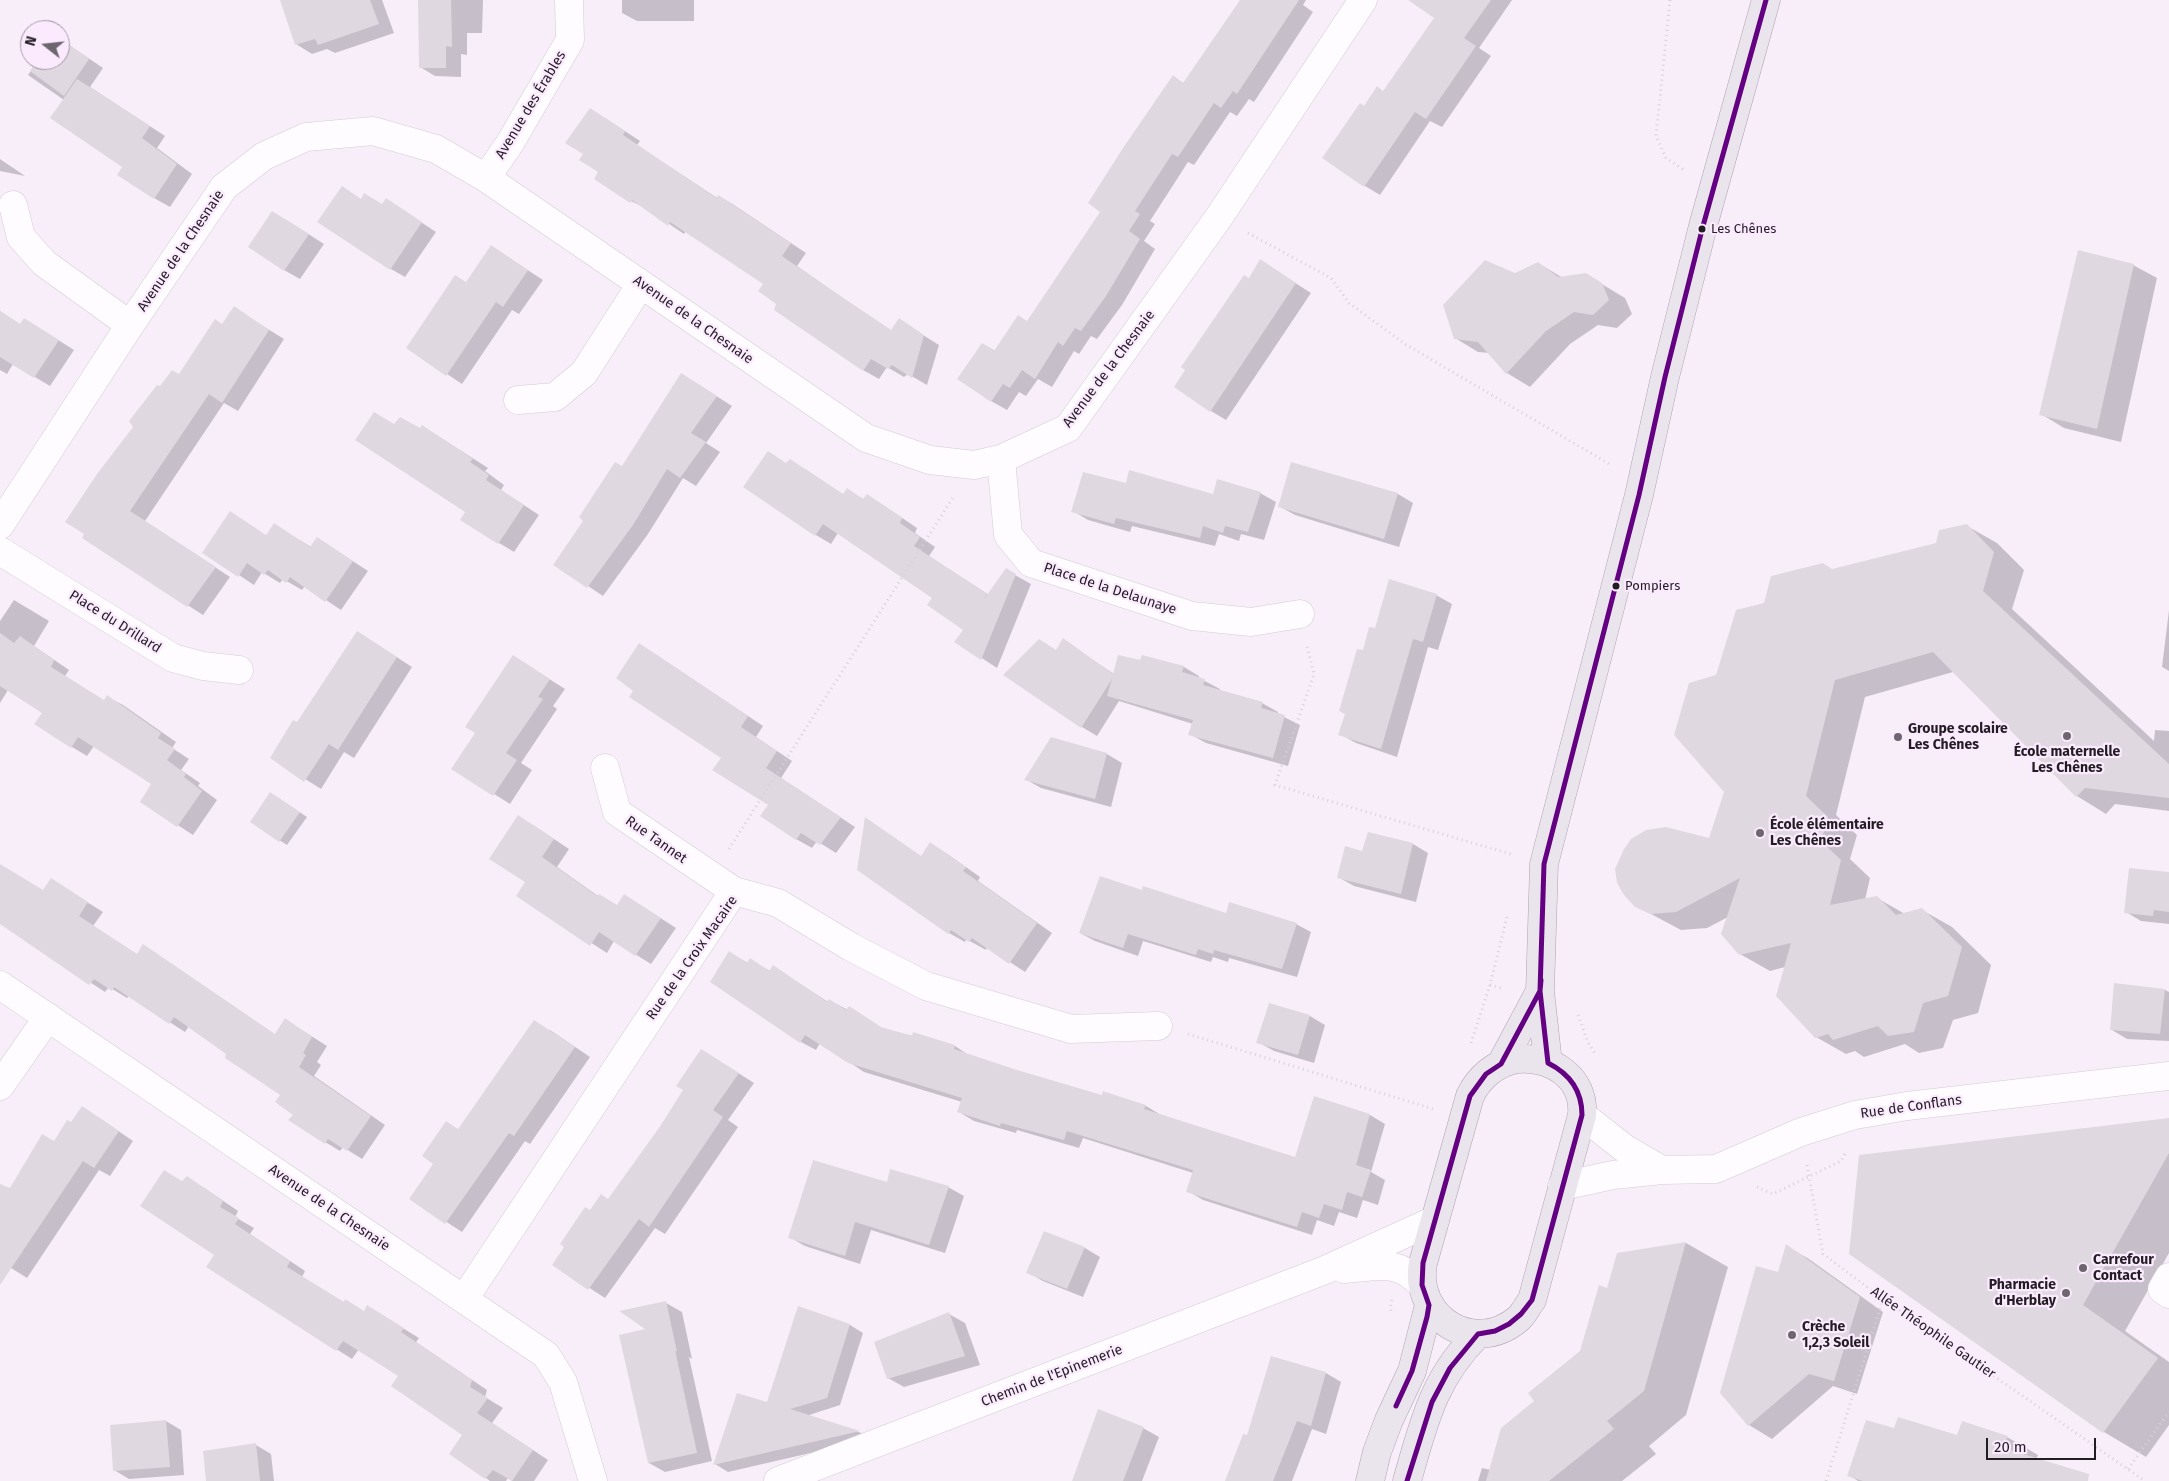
<!DOCTYPE html>
<html>
<head>
<meta charset="utf-8">
<style>
	body { margin:0 }
	#map { position:relative; width:2169px; height:1481px; overflow:hidden; background:#f8eefa; font-family:"Fira Sans",sans-serif }
	canvas { display:block }
	.north { position:absolute; left:20px; top:20px; width:50px; height:50px; box-sizing:border-box; background:#fbeafe; border:1px solid #a498a6; border-radius:50%; rotate:286deg; font-size:14px; font-weight:700; line-height:20px; text-align:center; color:#221c23 }
	.north::after { content:''; display:block; margin:auto; width:18px; height:22px; background:#6d666e; clip-path:polygon(50% 0,100% 100%,50% 72%,0 100%) }
	.scale { position:absolute; left:1986px; top:1438px; width:110px; height:22px; box-sizing:border-box; border:2px solid #221c23; border-top:0; padding-left:6px; font-size:15px; line-height:18px; white-space:nowrap; color:#221c23; -webkit-text-stroke:4px #fbeafe; paint-order:stroke }
</style>
</head>
<body>
<div id="map">
<canvas width="2169" height="1481"></canvas>
<div class="north">N</div>
<div class="scale">20 m</div>
</div>
<script>
const g = document.querySelector('canvas').getContext('2d');
g.lineJoin = 'round';
function fillPath(path, color) { g.fillStyle = color; g.fill(path, 'evenodd'); }
function stroke(path, color, width, dash) { g.strokeStyle = color; g.lineWidth = width; g.lineCap = dash ? 'butt' : 'round'; g.setLineDash(dash || []); g.stroke(path); }
function write(font, color, halo, rows, align = 'center') {
  g.font = font + ' "Fira Sans",sans-serif'; g.lineWidth = 4.5; g.setLineDash([]); g.textBaseline = 'middle'; g.strokeStyle = halo; g.fillStyle = color; for (const [text, x, y, turn = 0] of rows) {
    g.save(); g.translate(x, y); g.rotate((+turn || 0) * Math.PI / 180); g.textAlign = isNaN(turn) ? turn : align; if (halo) g.strokeText(text, 0, 0); g.fillText(text, 0, 0); g.restore();
  }
}
const shadow = new Path2D(`
	M 299,0 L 382,0 L 394,33 L 335,53 L 327,49 L 312,54 L 296,44 Z
	M 419,0 L 483,0 L 482,33 L 467,33 L 467,55 L 461,54 L 461,77 L 435,76 L 420,67 Z
	M 622,0 L 694,0 L 694,21 L 637,21 L 622,13 Z
	M 1241,0 L 1306,0 L 1303,5 L 1313,12 L 1254,102 L 1249,99 L 1237,116 L 1230,112 L 1194,165 L 1188,162 L 1150,221 L 1155,224 L 1144,241 L 1155,249 L 1122,305 L 1097,339 L 1091,336 L 1079,354 L 1074,351 L 1052,387 L 1038,379 L 1026,396 L 1019,392 L 1007,410 L 991,401 L 983,344 L 995,351 L 1028,322 L 1102,212 L 1173,77 L 1185,84 Z
	M 1438,0 L 1512,0 L 1479,48 L 1491,56 L 1442,127 L 1430,121 L 1380,195 L 1365,186 L 1365,107 L 1384,92 L 1436,18 Z
	M 60,39 L 103,68 L 90,87 L 165,136 L 157,148 L 192,174 L 170,207 L 154,198 L 64,100 L 28,75 L 39,60 L 60,60 Z
	M 605,118 L 640,141 L 637,145 L 717,198 L 719,196 L 734,205 L 806,253 L 797,266 L 834,292 L 892,331 L 899,320 L 939,345 L 927,385 L 908,374 L 904,377 L 887,367 L 879,379 L 863,370 L 778,304 L 765,284 L 686,231 L 684,234 L 647,209 L 631,201 L 600,171 Z
	M 0,159 L 25,176 L 0,171 Z
	M 362,200 L 401,209 L 436,232 L 405,277 L 391,269 Z
	M 288,221 L 324,244 L 300,279 L 284,270 Z
	M 492,247 L 543,280 L 519,314 L 512,310 L 462,384 L 408,348 L 467,283 Z
	M 1261,261 L 1311,293 L 1226,420 L 1211,411 L 1249,279 Z
	M 1538,263 L 1563,278 L 1585,274 L 1625,298 L 1632,314 L 1617,328 L 1598,325 L 1570,344 L 1530,387 L 1507,373 L 1490,353 L 1478,352 L 1455,338 L 1515,274 Z
	M 2133,265 L 2157,278 L 2121,442 L 2064,428 L 2041,414 Z
	M 234,308 L 284,339 L 238,411 L 224,403 L 145,521 L 230,577 L 203,615 L 83,538 L 135,428 L 161,387 L 179,375 L 223,325 Z
	M 0,311 L 21,325 L 39,328 L 74,350 L 50,386 L 13,364 L 7,374 L 0,370 Z
	M 682,374 L 732,406 L 706,443 L 720,452 L 696,486 L 683,478 L 648,534 L 603,596 L 555,564 L 622,467 Z
	M 394,426 L 420,430 L 422,427 L 438,436 L 488,468 L 485,471 L 504,485 L 501,490 L 539,515 L 514,552 L 499,543 L 466,511 Z
	M 1292,463 L 1398,494 L 1413,503 L 1399,547 L 1295,515 L 1279,506 Z
	M 787,464 L 805,469 L 844,495 L 847,490 L 865,500 L 868,496 L 883,505 L 917,528 L 915,533 L 935,547 L 929,556 L 989,595 L 1006,570 L 1031,584 L 997,668 L 956,641 L 965,629 L 934,597 L 838,533 L 831,544 L 816,535 Z
	M 1126,485 L 1214,496 L 1260,493 L 1276,502 L 1264,540 L 1241,534 L 1239,541 L 1219,534 L 1215,546 L 1132,526 L 1130,532 L 1088,520 L 1073,511 Z
	M 275,525 L 311,547 L 317,538 L 368,571 L 341,610 L 305,586 L 302,590 L 283,579 L 280,583 L 262,572 L 254,585 L 204,552 L 267,536 Z
	M 1967,526 L 1997,543 L 2024,570 L 2012,609 L 2154,741 L 2155,730 L 2169,731 L 2169,811 L 2115,804 L 2106,814 L 2077,796 L 1953,672 L 1865,697 L 1836,815 L 1857,835 L 1850,859 L 1870,878 L 1865,900 L 1877,898 L 1905,914 L 1922,910 L 1952,927 L 1991,965 L 1978,1013 L 1953,1020 L 1943,1048 L 1919,1053 L 1905,1044 L 1864,1057 L 1855,1051 L 1846,1054 L 1816,1037 L 1785,967 L 1770,971 L 1740,954 L 1728,917 L 1707,928 L 1681,930 L 1636,906 L 1710,840 L 1726,791 L 1717,676 L 1765,604 L 1833,570 L 1937,544 Z
	M 1436,595 L 1452,604 L 1438,650 L 1428,647 L 1397,757 L 1356,743 L 1340,734 L 1364,652 L 1375,630 Z
	M 14,600 L 49,621 L 34,646 L 69,670 L 65,676 L 104,701 L 107,697 L 123,705 L 176,742 L 172,748 L 189,759 L 181,770 L 200,783 L 198,786 L 217,800 L 193,835 L 141,801 L 153,784 L 94,746 L 87,756 L 72,747 L 43,713 L 8,690 L 0,703 L 0,621 Z
	M 2169,610 L 2169,671 L 2162,667 Z
	M 358,632 L 412,667 L 354,758 L 344,752 L 321,789 L 272,758 L 297,724 Z
	M 1063,640 L 1114,674 L 1141,662 L 1184,667 L 1199,676 L 1199,678 L 1220,689 L 1220,691 L 1262,703 L 1278,712 L 1278,714 L 1300,725 L 1288,766 L 1206,743 L 1190,734 L 1193,724 L 1119,701 L 1097,736 L 1082,727 L 1057,651 Z
	M 655,654 L 763,726 L 756,737 L 792,761 L 781,778 L 855,827 L 836,853 L 817,841 L 812,848 L 796,839 L 769,805 L 723,757 L 635,691 Z
	M 513,656 L 565,689 L 553,706 L 557,709 L 521,763 L 532,770 L 510,804 L 453,768 L 477,733 Z
	M 1051,739 L 1107,754 L 1122,763 L 1111,807 L 1041,788 L 1025,779 Z
	M 278,798 L 307,817 L 287,845 L 251,822 Z
	M 866,819 L 922,857 L 931,844 L 946,853 L 980,877 L 978,881 L 1052,933 L 1025,972 L 987,947 L 986,950 L 966,939 L 965,942 L 949,933 L 858,869 Z
	M 533,825 L 569,849 L 557,867 L 598,896 L 617,906 L 640,905 L 676,928 L 651,964 L 614,941 L 607,953 L 518,896 L 527,882 Z
	M 1413,844 L 1428,853 L 1416,902 L 1354,886 L 1338,877 L 1363,852 Z
	M 0,865 L 43,891 L 66,889 L 103,912 L 93,926 L 138,955 L 276,1035 L 286,1020 L 327,1046 L 317,1062 L 321,1065 L 314,1076 L 385,1125 L 362,1159 L 343,1147 L 340,1151 L 325,1142 L 295,1115 L 282,1095 L 189,1026 L 185,1032 L 129,996 L 127,998 L 109,987 L 105,992 L 0,923 Z
	M 2169,873 L 2169,924 L 2141,921 L 2126,912 Z
	M 1143,891 L 1227,914 L 1296,924 L 1311,932 L 1297,977 L 1229,958 L 1228,962 L 1213,957 L 1211,962 L 1143,941 L 1138,956 L 1095,941 L 1080,933 Z
	M 730,953 L 748,963 L 751,960 L 770,971 L 788,976 L 828,1002 L 829,1000 L 884,1029 L 955,1046 L 970,1056 L 1102,1097 L 1123,1099 L 1146,1106 L 1161,1115 L 1296,1158 L 1315,1097 L 1370,1115 L 1385,1124 L 1371,1172 L 1385,1180 L 1378,1205 L 1363,1200 L 1357,1218 L 1339,1212 L 1334,1226 L 1317,1220 L 1312,1235 L 1203,1200 L 1188,1191 L 1193,1173 L 1083,1138 L 1079,1148 L 1017,1130 L 1016,1133 L 974,1121 L 959,1112 L 962,1102 L 864,1072 L 820,1043 L 816,1050 L 801,1042 Z
	M 2115,985 L 2165,990 L 2169,992 L 2169,1041 L 2127,1039 L 2112,1030 Z
	M 1310,1016 L 1325,1025 L 1314,1063 L 1274,1051 L 1258,1042 Z
	M 550,1030 L 590,1057 L 530,1144 L 525,1141 L 462,1232 L 411,1199 L 459,1130 Z
	M 702,1050 L 754,1083 L 728,1120 L 738,1127 L 665,1234 L 655,1228 L 605,1298 L 554,1265 L 590,1211 L 609,1200 L 647,1147 L 684,1090 Z
	M 98,1117 L 133,1141 L 110,1176 L 99,1170 L 27,1278 L 0,1261 L 0,1200 L 71,1124 Z
	M 2169,1119 L 2169,1253 L 2125,1331 L 2169,1362 L 2169,1425 L 2146,1457 L 2104,1432 L 1850,1253 Z
	M 183,1182 L 203,1187 L 238,1211 L 235,1217 L 254,1228 L 250,1234 L 305,1271 L 302,1277 L 345,1303 L 364,1312 L 383,1316 L 419,1338 L 416,1342 L 487,1390 L 485,1397 L 503,1408 L 492,1423 L 548,1460 L 534,1481 L 512,1481 L 508,1478 L 506,1481 L 490,1481 L 486,1478 L 464,1435 L 399,1376 L 359,1349 L 352,1359 L 207,1267 L 215,1255 Z
	M 887,1184 L 948,1187 L 964,1196 L 945,1253 L 871,1230 L 860,1264 L 805,1246 L 789,1237 Z
	M 1044,1232 L 1085,1248 L 1100,1257 L 1083,1297 L 1043,1281 L 1027,1272 Z
	M 1686,1243 L 1728,1267 L 1686,1415 L 1649,1446 L 1656,1454 L 1622,1481 L 1478,1481 L 1482,1468 L 1491,1470 L 1535,1401 L 1581,1352 L 1608,1289 L 1618,1254 Z
	M 1786,1246 L 1809,1259 L 1883,1312 L 1857,1394 L 1833,1386 L 1772,1439 L 1749,1425 L 1722,1392 L 1778,1274 Z
	M 666,1303 L 682,1312 L 692,1359 L 689,1357 L 712,1461 L 665,1472 L 649,1463 L 648,1330 Z
	M 799,1307 L 850,1325 L 863,1333 L 840,1405 L 806,1416 L 859,1432 L 871,1439 L 728,1472 L 715,1464 L 767,1403 Z
	M 949,1314 L 965,1323 L 980,1365 L 904,1387 L 888,1378 Z
	M 1326,1373 L 1341,1382 L 1326,1434 L 1312,1429 L 1292,1481 L 1226,1481 L 1247,1437 Z
	M 166,1421 L 181,1430 L 184,1475 L 129,1479 L 114,1470 Z
	M 1143,1428 L 1159,1437 L 1142,1481 L 1079,1481 Z
	M 1894,1430 L 1958,1437 L 2007,1437 L 2038,1455 L 2036,1459 L 2075,1481 L 1858,1481 L 1849,1475 Z
	M 256,1445 L 271,1454 L 274,1481 L 207,1481 Z`);
const building = new Path2D(`
	M 280,0 L 370,0 L 379,24 L 318,45 L 315,39 L 295,45 Z
	M 418,0 L 451,0 L 452,47 L 446,46 L 446,68 L 419,68 Z
	M 1240,0 L 1299,0 L 1237,94 L 1233,91 L 1221,108 L 1214,103 L 1178,157 L 1172,154 L 1135,211 L 1140,214 L 1129,231 L 1140,239 L 1106,296 L 1081,331 L 1075,328 L 1063,346 L 1058,342 L 1035,379 L 1022,370 L 1010,388 L 1003,384 L 991,402 L 957,379 L 982,343 L 994,351 L 1018,315 L 1027,321 L 1100,212 L 1088,203 L 1123,148 L 1173,75 L 1183,83 Z
	M 1408,0 L 1491,0 L 1464,38 L 1476,46 L 1426,119 L 1415,112 L 1364,187 L 1322,158 L 1360,103 L 1364,106 L 1377,86 L 1383,91 L 1434,18 Z
	M 60,38 L 89,59 L 64,96 L 30,71 L 37,60 L 60,60 Z
	M 77,79 L 150,126 L 142,138 L 177,164 L 154,199 L 117,175 L 122,167 L 50,118 Z
	M 590,108 L 625,131 L 623,135 L 716,198 L 718,195 L 791,243 L 782,256 L 818,281 L 891,330 L 899,318 L 924,335 L 912,378 L 892,365 L 888,369 L 871,359 L 863,371 L 774,310 L 776,304 L 758,291 L 763,284 L 670,222 L 668,226 L 632,200 L 630,203 L 594,179 L 598,172 L 579,160 L 583,154 L 565,143 Z
	M 342,186 L 361,199 L 364,193 L 382,204 L 386,198 L 422,222 L 390,270 L 317,222 Z
	M 272,211 L 309,234 L 284,271 L 248,247 Z
	M 491,245 L 528,270 L 503,307 L 496,302 L 446,376 L 406,348 L 455,275 L 466,282 Z
	M 2078,250 L 2134,264 L 2097,429 L 2039,415 Z
	M 1260,259 L 1296,283 L 1210,412 L 1174,387 L 1185,370 L 1181,367 L 1244,275 L 1249,278 Z
	M 1485,260 L 1515,273 L 1538,262 L 1558,277 L 1586,273 L 1602,283 L 1609,300 L 1593,315 L 1574,312 L 1546,331 L 1506,374 L 1478,342 L 1454,339 L 1443,305 Z
	M 234,306 L 269,330 L 222,403 L 209,394 L 130,511 L 216,567 L 187,607 L 82,538 L 84,534 L 65,522 L 97,474 L 133,427 L 129,421 L 157,385 L 160,386 L 172,370 L 179,374 L 215,319 L 222,324 Z
	M 0,311 L 20,324 L 24,318 L 59,340 L 34,378 L 0,357 Z
	M 681,373 L 717,396 L 691,433 L 706,442 L 680,478 L 667,469 L 633,525 L 587,588 L 553,565 L 583,521 L 579,517 L 615,462 L 622,466 Z
	M 374,412 L 394,424 L 400,417 L 420,428 L 422,425 L 473,459 L 470,462 L 489,475 L 486,480 L 524,505 L 498,544 L 460,520 L 465,512 L 355,440 Z
	M 768,451 L 786,463 L 790,459 L 843,494 L 847,488 L 863,499 L 867,494 L 902,518 L 900,523 L 920,537 L 914,546 L 987,594 L 982,602 L 1006,568 L 1016,574 L 981,660 L 954,642 L 963,630 L 927,605 L 932,598 L 823,524 L 815,536 L 743,487 Z
	M 1291,462 L 1398,493 L 1384,539 L 1278,507 Z
	M 1129,470 L 1213,494 L 1217,479 L 1261,492 L 1248,532 L 1225,526 L 1223,533 L 1203,526 L 1200,538 L 1116,518 L 1114,524 L 1071,512 L 1083,472 L 1126,483 Z
	M 230,511 L 266,535 L 274,523 L 310,547 L 317,537 L 353,561 L 325,602 L 290,577 L 286,583 L 268,570 L 264,575 L 247,563 L 238,577 L 202,553 Z
	M 1967,524 L 1994,552 L 1983,591 L 2169,764 L 2169,798 L 2085,788 L 2076,797 L 1933,652 L 1835,680 L 1806,796 L 1828,817 L 1821,841 L 1841,860 L 1830,905 L 1877,896 L 1896,915 L 1922,908 L 1962,947 L 1948,996 L 1923,1003 L 1914,1032 L 1888,1036 L 1878,1026 L 1833,1040 L 1828,1034 L 1815,1038 L 1776,996 L 1791,943 L 1739,955 L 1721,934 L 1740,878 L 1676,912 L 1650,914 L 1635,907 L 1624,895 L 1617,883 L 1615,869 L 1624,849 L 1631,839 L 1646,830 L 1666,827 L 1709,838 L 1724,792 L 1674,735 L 1689,683 L 1716,675 L 1736,610 L 1764,603 L 1771,576 L 1823,563 L 1832,569 L 1936,543 L 1939,530 Z
	M 1389,579 L 1437,594 L 1423,642 L 1413,639 L 1381,749 L 1338,735 L 1345,714 L 1339,711 L 1357,649 L 1363,650 L 1369,627 L 1375,628 Z
	M 357,631 L 397,657 L 338,750 L 329,744 L 304,782 L 270,758 L 293,720 L 297,722 Z
	M 0,633 L 14,643 L 20,636 L 54,660 L 51,667 L 104,700 L 107,695 L 161,733 L 158,738 L 175,749 L 167,760 L 186,774 L 184,777 L 202,791 L 177,827 L 140,802 L 151,784 L 78,737 L 71,748 L 34,724 L 42,713 L 0,686 Z
	M 1063,638 L 1113,674 L 1118,655 L 1140,660 L 1142,655 L 1184,666 L 1182,672 L 1205,679 L 1203,685 L 1263,702 L 1261,708 L 1285,715 L 1273,758 L 1188,735 L 1193,720 L 1107,696 L 1112,679 L 1081,728 L 1003,675 L 1039,639 L 1056,650 Z
	M 639,643 L 748,716 L 741,727 L 777,751 L 766,768 L 841,817 L 820,845 L 801,833 L 796,840 L 760,816 L 768,805 L 712,770 L 721,758 L 629,697 L 633,691 L 616,678 Z
	M 513,655 L 550,679 L 538,697 L 543,699 L 506,753 L 517,760 L 493,796 L 451,769 L 475,733 L 465,727 Z
	M 1051,737 L 1107,753 L 1095,799 L 1024,780 Z
	M 270,792 L 300,812 L 279,842 L 250,822 Z
	M 518,815 L 554,839 L 542,857 L 597,896 L 599,894 L 617,905 L 624,894 L 661,918 L 635,956 L 599,932 L 590,946 L 516,896 L 525,882 L 489,859 Z
	M 865,817 L 921,856 L 930,842 L 966,867 L 963,871 L 1037,923 L 1009,964 L 972,938 L 969,942 L 951,930 L 948,934 L 857,870 Z
	M 1368,832 L 1413,843 L 1401,894 L 1337,878 L 1345,846 L 1362,851 Z
	M 0,864 L 43,890 L 51,878 L 88,902 L 79,916 L 137,954 L 143,944 L 275,1034 L 285,1018 L 312,1037 L 303,1053 L 306,1055 L 299,1067 L 371,1116 L 347,1151 L 328,1139 L 325,1144 L 288,1120 L 293,1115 L 275,1102 L 280,1095 L 225,1058 L 226,1054 L 174,1017 L 169,1024 L 114,987 L 112,991 L 94,979 L 89,985 L 0,924 Z
	M 2129,868 L 2169,872 L 2169,912 L 2154,910 L 2153,916 L 2124,913 Z
	M 1100,876 L 1142,890 L 1143,886 L 1226,913 L 1229,902 L 1297,923 L 1282,969 L 1214,950 L 1213,954 L 1198,949 L 1196,955 L 1128,934 L 1123,948 L 1079,933 Z
	M 729,951 L 747,963 L 750,958 L 769,971 L 773,965 L 827,1002 L 829,999 L 846,1010 L 849,1006 L 881,1027 L 912,1036 L 913,1032 L 955,1045 L 954,1049 L 1017,1070 L 1102,1095 L 1103,1091 L 1124,1098 L 1146,1105 L 1144,1109 L 1295,1157 L 1314,1096 L 1370,1114 L 1356,1165 L 1371,1170 L 1362,1197 L 1347,1192 L 1342,1210 L 1324,1204 L 1319,1218 L 1302,1212 L 1297,1227 L 1186,1192 L 1193,1170 L 1067,1131 L 1064,1140 L 1001,1123 L 1000,1126 L 957,1112 L 962,1098 L 848,1063 L 805,1035 L 800,1043 L 710,982 Z
	M 2114,983 L 2165,989 L 2160,1034 L 2110,1030 Z
	M 1269,1003 L 1310,1015 L 1298,1055 L 1256,1043 Z
	M 534,1020 L 575,1047 L 514,1136 L 509,1133 L 445,1224 L 409,1199 L 433,1164 L 422,1156 L 446,1121 L 458,1129 Z
	M 701,1049 L 739,1073 L 713,1110 L 723,1117 L 649,1227 L 639,1219 L 588,1290 L 552,1265 L 564,1247 L 560,1244 L 585,1207 L 590,1210 L 601,1194 L 608,1199 L 661,1125 L 683,1090 L 676,1086 Z
	M 82,1106 L 119,1131 L 94,1168 L 83,1161 L 0,1285 L 0,1184 L 10,1188 L 42,1134 L 54,1141 L 67,1120 L 71,1122 Z
	M 2169,1118 L 2169,1153 L 2083,1305 L 2158,1358 L 2103,1433 L 1849,1254 L 1859,1155 Z
	M 813,1160 L 887,1182 L 890,1169 L 949,1186 L 929,1245 L 855,1222 L 845,1256 L 788,1238 Z
	M 164,1170 L 182,1181 L 187,1176 L 223,1201 L 220,1207 L 239,1218 L 235,1224 L 290,1261 L 287,1267 L 344,1302 L 345,1299 L 364,1311 L 367,1305 L 404,1328 L 401,1332 L 472,1380 L 470,1387 L 488,1398 L 477,1413 L 533,1450 L 512,1481 L 493,1470 L 485,1479 L 449,1454 L 462,1435 L 391,1386 L 398,1376 L 343,1341 L 336,1351 L 206,1267 L 214,1255 L 140,1206 Z
	M 1044,1231 L 1085,1247 L 1067,1289 L 1026,1273 Z
	M 1686,1242 L 1644,1391 L 1607,1421 L 1614,1429 L 1549,1481 L 1486,1481 L 1501,1428 L 1534,1401 L 1528,1393 L 1580,1351 L 1599,1285 L 1607,1288 L 1617,1253 Z
	M 1786,1244 L 1860,1297 L 1834,1381 L 1809,1374 L 1748,1426 L 1720,1393 L 1756,1266 L 1778,1272 Z
	M 666,1301 L 677,1352 L 675,1350 L 697,1453 L 648,1463 L 619,1335 L 645,1329 L 619,1311 Z
	M 798,1306 L 850,1324 L 827,1398 L 790,1409 L 860,1431 L 713,1465 L 737,1393 L 767,1402 Z
	M 949,1312 L 965,1356 L 887,1379 L 874,1342 Z
	M 1271,1356 L 1326,1372 L 1311,1426 L 1297,1421 L 1273,1481 L 1225,1481 L 1243,1434 L 1247,1435 Z
	M 1098,1409 L 1144,1427 L 1123,1481 L 1072,1481 Z
	M 1898,1417 L 1957,1435 L 1962,1421 L 2008,1436 L 2003,1448 L 2089,1474 L 2088,1481 L 1863,1481 L 1847,1476 L 1866,1420 L 1894,1428 Z
	M 166,1420 L 170,1467 L 113,1471 L 110,1425 Z
	M 256,1443 L 260,1481 L 206,1481 L 203,1451 Z`);
const path = new Path2D(`
	M 1670,0 L 1656,136 L 1666,158 L 1684,170
	M 1248,233 L 1331,278 L 1349,303 L 1405,344 L 1611,465
	M 1307,647 L 1314,674 L 1275,785 L 1514,855
	M 729,849 L 954,496
	M 1490,985 L 1504,989
	M 1578,1015 L 1588,1042 L 1596,1055
	M 1188,1034 L 1433,1109
	M 1471,1043 L 1490,985 L 1507,917
	M 1807,1165 L 1823,1254 L 1883,1299 L 2145,1481
	M 1757,1187 L 1773,1194 L 1841,1161 L 1845,1154
	M 1392,1300 L 1390,1307 L 1392,1314
	M 2128,1469 L 2169,1412
	M 1826,1481 L 1883,1299`);
const minor = new Path2D(`
	M 486,178 L 510,143 L 570,40 L 569,0
	M 13,205 L 21,237 L 44,263 L 130,325
	M 518,400 L 555,397 L 584,373 L 641,284
	M 1001,459 L 1008,535 L 1031,563 L 1192,616 L 1251,622 L 1300,614
	M 0,525 L 130,325 L 224,187 L 264,156 L 306,137 L 373,131 L 436,149 L 486,178 L 866,438 L 930,460 L 974,465 L 1001,459 L 1068,428 L 1219,217 L 1363,0
	M 0,551 L 173,658 L 203,666 L 239,670
	M 605,768 L 617,812 L 734,891
	M 0,985 L 546,1355 L 563,1382 L 593,1481
	M 0,1086 L 48,1017
	M 1582,1115 L 1624,1148 L 1662,1170
	M 1562,1186 L 1613,1175 L 1662,1170 L 1716,1169 L 1801,1132 L 1855,1115 L 1907,1106 L 2169,1076
	M 1344,1269 C 1378,1267 1397,1258 1422,1285
	M 2169,1277 L 2162,1289 L 2169,1294
	M 464,1299 L 734,891 L 778,903 L 851,947 L 926,986 L 1071,1029 L 1158,1026
	M 778,1481 L 1325,1270 L 1435,1220`);
const major = new Path2D(`
	M 1517,1059 C 1552,1056 1585,1078 1582,1115 L 1532,1300 C 1527,1306 1524,1314 1518,1319 C 1474,1356 1413,1318 1423,1263 L 1470,1096 C 1479,1077 1496,1063 1517,1059 Z
	M 1548,1063 L 1540,991 L 1544,864 L 1639,495 L 1665,377 L 1703,226 L 1766,0
	M 1501,1064 L 1540,991
	M 1370,1481 L 1377,1452 L 1389,1420 L 1412,1371 L 1429,1305
	M 1407,1481 C 1424,1422 1433,1379 1478,1334`);
const bus1 = new Path2D(`
	M 1396,1406 L 1412,1371 L 1427,1317 L 1429,1305 L 1422,1285 L 1423,1263 L 1470,1096 L 1486,1074 L 1501,1064 L 1540,991 L 1541,980
	M 1407,1481 L 1432,1402 L 1450,1368 L 1478,1334 L 1495,1331 L 1509,1324 L 1521,1314 L 1532,1300 L 1582,1115 C 1582,1090 1570,1074 1548,1063 L 1540,991 L 1544,864 L 1639,495 L 1665,377 L 1703,226 L 1766,0`);
const markers = [
	[1702,229,4.5,"#221c23"],
	[1616,586,4.5,"#221c23"],
	[2067,736,5,"#6d666e"],
	[1898,737,5,"#6d666e"],
	[1760,833,5,"#6d666e"],
	[2083,1268,5,"#6d666e"],
	[2066,1293,5,"#6d666e"],
	[1792,1335,5,"#6d666e"]
];
const busNames = [
	["Les Chênes",1711,229],
	["Pompiers",1625,586]
];
const streetNames = [
	["Avenue des Érables",531,105,-59],
	["Avenue de la Chesnaie",181,251,-56],
	["Avenue de la Chesnaie",693,320,35],
	["Avenue de la Chesnaie",1109,369,-53],
	["Place de la Delaunaye",1110,589,18],
	["Place du Drillard",115,622,32],
	["Rue Tannet",656,840,35],
	["Rue de la Croix Macaire",692,958,-55],
	["Rue de Conflans",1911,1107,-8],
	["Avenue de la Chesnaie",329,1208,34],
	["Allée Théophile Gautier",1933,1333,35],
	["Chemin de l'Epinemerie",1052,1376,-21]
];
const poiNames = [
	["Groupe scolaire",1908,729],
	["Les Chênes",1908,745],
	["École maternelle",2067,752,"center"],
	["Les Chênes",2067,768,"center"],
	["École élémentaire",1770,825],
	["Les Chênes",1770,841],
	["Carrefour",2093,1260],
	["Contact",2093,1276],
	["Pharmacie",2056,1285,"right"],
	["d'Herblay",2056,1301,"right"],
	["Crèche",1802,1327],
	["1,2,3 Soleil",1802,1343]
];
fillPath(shadow, '#0003');
fillPath(building, '#e0d8e1');
stroke(minor, '#d3cbd5', 29);
stroke(major, '#afa1b2', 29);
stroke(path, '#d4d2d5', 3, [1, 4]);
stroke(minor, '#fefcfe', 28);
stroke(major, '#eae4ec', 28);
stroke(bus1, '#640082', 5);
for (const [x, y, r, color] of markers) { const dot = new Path2D(); dot.arc(x, y, r, 0, 2 * Math.PI); g.fillStyle = color; g.fill(dot); stroke(dot, '#fbeafe', 2); }
write('13px', '#221c23', '#fbeafe', busNames, 'left');
write('14px', '#221c23', '#fbeafe', streetNames);
write('bold 14px', '#221c23', '#fbeafe', poiNames, 'left');
</script>
</body>
</html>
